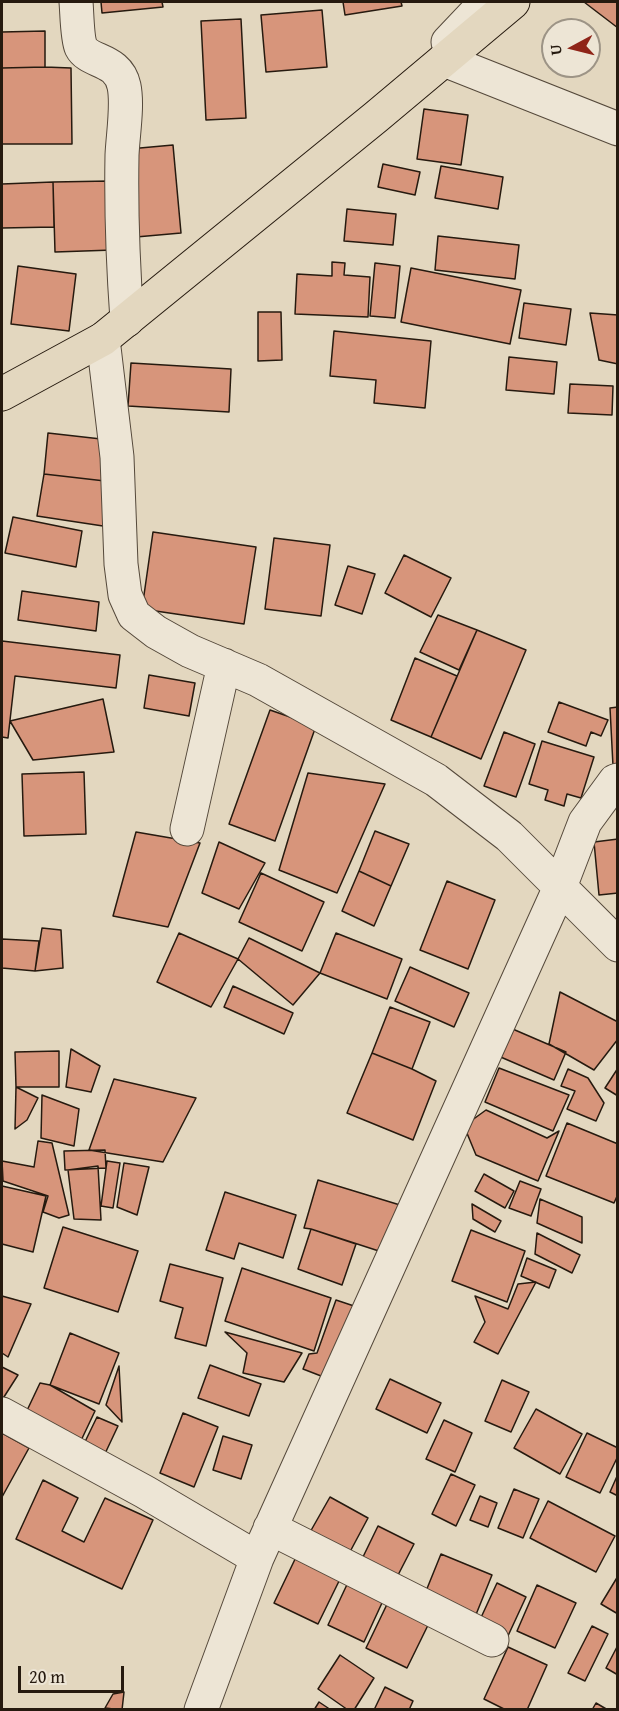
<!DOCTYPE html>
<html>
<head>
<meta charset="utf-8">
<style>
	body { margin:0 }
	#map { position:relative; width:619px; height:1711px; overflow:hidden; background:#e3d7bf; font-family:"Gentium Book Plus",serif }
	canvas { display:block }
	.frame { position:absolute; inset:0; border:3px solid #261a0f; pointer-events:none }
	.north { position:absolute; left:541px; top:18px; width:60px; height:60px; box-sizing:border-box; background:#ede5d5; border:2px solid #9d9486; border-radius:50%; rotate:263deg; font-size:16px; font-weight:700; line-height:24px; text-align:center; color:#261a0f }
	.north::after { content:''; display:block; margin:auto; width:21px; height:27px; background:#8f2418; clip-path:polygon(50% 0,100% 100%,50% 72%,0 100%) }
	.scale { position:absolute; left:18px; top:1666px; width:106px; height:27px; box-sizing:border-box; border:3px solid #261a0f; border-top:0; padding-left:8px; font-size:18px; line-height:21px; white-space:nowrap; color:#261a0f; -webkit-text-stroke:4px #ede5d5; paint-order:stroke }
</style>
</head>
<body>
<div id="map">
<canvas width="619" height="1711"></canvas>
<div class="frame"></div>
<div class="north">U</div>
<div class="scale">20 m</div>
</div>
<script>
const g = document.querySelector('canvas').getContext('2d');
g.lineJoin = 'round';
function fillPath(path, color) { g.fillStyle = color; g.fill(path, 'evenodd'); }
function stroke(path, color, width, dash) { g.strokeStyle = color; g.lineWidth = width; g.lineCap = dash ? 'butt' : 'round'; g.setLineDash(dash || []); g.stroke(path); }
const building = new Path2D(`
	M 101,2 L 162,2 L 163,7 L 102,13 Z
	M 343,2 L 401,2 L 402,6 L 345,15 Z
	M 584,2 L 618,2 L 618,28 Z
	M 322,10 L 327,67 L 266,72 L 261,15 Z
	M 241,19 L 246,118 L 206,120 L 201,21 Z
	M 45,31 L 45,67 L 2,68 L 2,32 Z
	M 45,67 L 71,68 L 72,144 L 2,144 L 2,68 Z
	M 424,109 L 468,115 L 461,165 L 417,159 Z
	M 173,145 L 181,233 L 136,237 L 129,149 Z
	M 383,164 L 420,172 L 415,195 L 378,187 Z
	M 441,166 L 503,177 L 498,209 L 435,198 Z
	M 110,181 L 113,250 L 55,252 L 53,182 Z
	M 53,182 L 54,227 L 2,228 L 2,184 Z
	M 347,209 L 396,214 L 393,245 L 344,241 Z
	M 438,236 L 519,245 L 515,279 L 435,270 Z
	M 332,262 L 345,263 L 344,275 L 370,277 L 368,317 L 295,314 L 297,274 L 332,276 Z
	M 375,263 L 400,266 L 395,318 L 370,316 Z
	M 18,266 L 76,274 L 69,331 L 11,324 Z
	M 411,268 L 521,290 L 510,344 L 401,322 Z
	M 524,303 L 571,309 L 566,345 L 519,338 Z
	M 258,312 L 281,312 L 282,360 L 258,361 Z
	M 590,313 L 618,315 L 618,364 L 599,360 Z
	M 334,331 L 431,341 L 425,408 L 374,403 L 376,380 L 330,376 Z
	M 509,357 L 557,362 L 554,394 L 506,390 Z
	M 131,363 L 231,369 L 229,412 L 128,406 Z
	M 570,384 L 613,386 L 612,415 L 568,413 Z
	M 48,433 L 110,440 L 105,481 L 44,474 Z
	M 44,474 L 105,481 L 103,526 L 37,516 Z
	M 13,517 L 82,531 L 76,567 L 5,553 Z
	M 153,532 L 256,547 L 244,624 L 142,609 Z
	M 274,538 L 330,545 L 321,616 L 265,609 Z
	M 404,555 L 451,578 L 431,617 L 385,593 Z
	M 348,566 L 375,574 L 362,614 L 335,605 Z
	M 22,591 L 99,602 L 96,631 L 18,620 Z
	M 438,615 L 477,630 L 459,670 L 420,652 Z
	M 477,630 L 526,650 L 481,759 L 431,737 Z
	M 2,641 L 120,655 L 116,688 L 15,676 L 8,738 L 2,737 Z
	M 415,658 L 457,676 L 431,737 L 391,720 Z
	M 149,675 L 195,683 L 189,716 L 144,708 Z
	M 103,699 L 114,752 L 33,760 L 10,721 Z
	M 559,702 L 608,720 L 601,736 L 591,732 L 586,746 L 548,732 Z
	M 618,707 L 618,766 L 613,766 L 610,708 Z
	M 270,710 L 316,726 L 275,841 L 229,824 Z
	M 504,732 L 535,744 L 516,797 L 484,786 Z
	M 542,741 L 594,757 L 581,798 L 567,794 L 564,806 L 545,800 L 548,790 L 529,784 Z
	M 84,772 L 86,834 L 24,836 L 22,774 Z
	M 308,773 L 385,784 L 337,893 L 279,870 Z
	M 375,831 L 409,844 L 391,886 L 359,871 Z
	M 136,832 L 200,843 L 168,927 L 113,916 Z
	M 618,839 L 618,893 L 599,895 L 594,842 Z
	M 219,842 L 265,863 L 239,909 L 202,893 Z
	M 359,871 L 391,886 L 374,926 L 342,911 Z
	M 261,873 L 324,902 L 302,951 L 239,922 Z
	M 447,881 L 495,900 L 468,969 L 420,950 Z
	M 42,928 L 61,930 L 63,968 L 35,971 Z
	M 179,933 L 238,959 L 211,1007 L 157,982 Z
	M 336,933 L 402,959 L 387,999 L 320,973 Z
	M 249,938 L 320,973 L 293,1005 L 238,959 Z
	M 2,939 L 39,941 L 35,971 L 2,968 Z
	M 410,967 L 469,993 L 454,1027 L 395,1001 Z
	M 233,986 L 293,1013 L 284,1034 L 224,1007 Z
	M 560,992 L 618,1022 L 618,1039 L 594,1070 L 549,1044 Z
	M 390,1007 L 430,1022 L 412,1069 L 372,1053 Z
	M 508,1027 L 566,1052 L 554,1080 L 496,1055 Z
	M 71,1049 L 100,1066 L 91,1092 L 66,1087 Z
	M 59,1051 L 59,1087 L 16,1087 L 15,1052 Z
	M 372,1053 L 412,1069 L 436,1081 L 413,1140 L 347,1113 Z
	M 499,1068 L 569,1095 L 553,1131 L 485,1102 Z
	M 618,1068 L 618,1096 L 605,1088 Z
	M 568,1069 L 588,1078 L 604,1103 L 596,1121 L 567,1109 L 575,1091 L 561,1086 Z
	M 114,1079 L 196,1098 L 163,1162 L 89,1150 Z
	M 16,1087 L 38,1098 L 27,1120 L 15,1129 Z
	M 42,1095 L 79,1109 L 74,1146 L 41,1138 Z
	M 486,1110 L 547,1138 L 559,1131 L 538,1181 L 476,1155 L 464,1126 Z
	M 567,1123 L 618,1144 L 618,1194 L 614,1203 L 546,1176 Z
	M 38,1141 L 52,1143 L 69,1215 L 59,1218 L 43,1212 L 48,1196 L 3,1181 L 2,1161 L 34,1167 Z
	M 105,1150 L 106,1168 L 65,1170 L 64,1151 Z
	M 107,1161 L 120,1163 L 113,1208 L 101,1206 Z
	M 124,1163 L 149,1167 L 137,1215 L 117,1207 Z
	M 98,1166 L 101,1220 L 74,1219 L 68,1170 Z
	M 484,1174 L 514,1191 L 505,1208 L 475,1191 Z
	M 318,1180 L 400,1205 L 385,1253 L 311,1229 L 304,1228 Z
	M 520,1181 L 541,1189 L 531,1216 L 509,1208 Z
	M 2,1186 L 46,1196 L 33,1252 L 2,1244 Z
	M 225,1192 L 296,1215 L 283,1258 L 239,1243 L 234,1259 L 206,1250 Z
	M 540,1199 L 582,1217 L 582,1243 L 537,1223 Z
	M 472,1204 L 501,1221 L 495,1232 L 473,1219 Z
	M 63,1227 L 138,1251 L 118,1312 L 44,1288 Z
	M 311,1229 L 356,1244 L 342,1285 L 298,1269 Z
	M 471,1230 L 525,1251 L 507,1302 L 452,1281 Z
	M 537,1233 L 580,1255 L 572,1273 L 535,1254 Z
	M 527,1258 L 556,1270 L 549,1288 L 521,1276 Z
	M 170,1264 L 223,1278 L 206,1346 L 175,1338 L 183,1308 L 160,1301 Z
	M 242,1268 L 331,1298 L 314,1351 L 225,1321 Z
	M 536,1282 L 498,1354 L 474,1342 L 485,1322 L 475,1296 L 508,1309 L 518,1284 Z
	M 2,1296 L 31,1304 L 8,1357 L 2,1353 Z
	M 336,1300 L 360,1308 L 334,1381 L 303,1369 L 309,1354 L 317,1353 Z
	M 225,1332 L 302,1353 L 284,1382 L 243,1373 L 247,1353 Z
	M 70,1333 L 119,1353 L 99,1404 L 50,1385 Z
	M 210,1365 L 261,1384 L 249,1416 L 198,1398 Z
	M 119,1366 L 122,1422 L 106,1405 Z
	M 2,1367 L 18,1375 L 2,1400 Z
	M 390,1379 L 441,1403 L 427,1433 L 376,1409 Z
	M 502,1380 L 529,1392 L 511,1432 L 485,1421 Z
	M 40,1383 L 50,1385 L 95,1411 L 77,1449 L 22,1421 Z
	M 536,1409 L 582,1434 L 560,1474 L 514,1448 Z
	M 183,1413 L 218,1427 L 194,1487 L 160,1473 Z
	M 97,1417 L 118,1426 L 102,1460 L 81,1450 Z
	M 444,1420 L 472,1433 L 455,1472 L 426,1459 Z
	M 2,1433 L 29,1448 L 2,1497 Z
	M 587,1433 L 618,1448 L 618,1456 L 600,1493 L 566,1477 Z
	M 223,1436 L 252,1445 L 241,1479 L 213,1470 Z
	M 451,1474 L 475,1485 L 456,1526 L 432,1514 Z
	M 618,1474 L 618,1496 L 610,1492 Z
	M 43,1480 L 78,1498 L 62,1531 L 84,1542 L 105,1498 L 153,1520 L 122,1589 L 16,1539 Z
	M 514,1489 L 539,1499 L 523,1538 L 498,1528 Z
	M 480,1496 L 497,1503 L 488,1527 L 470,1520 Z
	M 330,1497 L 368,1518 L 344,1563 L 305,1541 Z
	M 548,1501 L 615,1536 L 596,1572 L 530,1538 Z
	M 378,1526 L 414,1544 L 396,1579 L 361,1561 Z
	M 298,1553 L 342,1575 L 318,1624 L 274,1603 Z
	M 441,1554 L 492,1575 L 475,1617 L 424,1596 Z
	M 351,1576 L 387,1592 L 364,1642 L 328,1625 Z
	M 618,1576 L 618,1614 L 601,1604 Z
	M 497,1583 L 526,1597 L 507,1638 L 478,1624 Z
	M 537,1585 L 576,1603 L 555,1648 L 517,1631 Z
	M 391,1596 L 432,1617 L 407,1668 L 366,1648 Z
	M 592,1626 L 608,1634 L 585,1681 L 568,1673 Z
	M 618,1645 L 618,1675 L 606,1668 Z
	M 508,1647 L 547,1665 L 527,1710 L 506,1710 L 484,1699 Z
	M 340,1655 L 374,1678 L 354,1710 L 348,1710 L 318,1689 Z
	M 385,1687 L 413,1701 L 409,1710 L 374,1710 Z
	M 124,1692 L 122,1710 L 105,1708 L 113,1694 Z
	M 319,1702 L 331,1710 L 314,1710 Z
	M 596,1703 L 608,1710 L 592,1710 Z`);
const minor = new Path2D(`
	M 76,2 C 77,12 77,38 81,47 C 89,63 118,58 124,86 C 128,105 123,134 122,155 C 121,210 123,265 127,320
	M 448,42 L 486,2
	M 444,60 L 618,129
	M 103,339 L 117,457 L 121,564 L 125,595 L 134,615 L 156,632 L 190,651 L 258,680 L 436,780 L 509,836 L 618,945
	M 187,829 L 224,665
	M 2,1414 L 145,1492 L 257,1558
	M 270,1528 L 492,1640
	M 201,1710 L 257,1558 L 560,887 L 585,822 L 615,781 L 618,780`);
const major = new Path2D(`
	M 2,394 L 103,339 L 376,117 L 513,2`);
fillPath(building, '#d7957b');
stroke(building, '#261a0f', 1.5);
stroke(minor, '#55493b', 35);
stroke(major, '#261a0f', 35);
stroke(minor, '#ede5d5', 33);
stroke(major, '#e3d7bf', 33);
</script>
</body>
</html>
